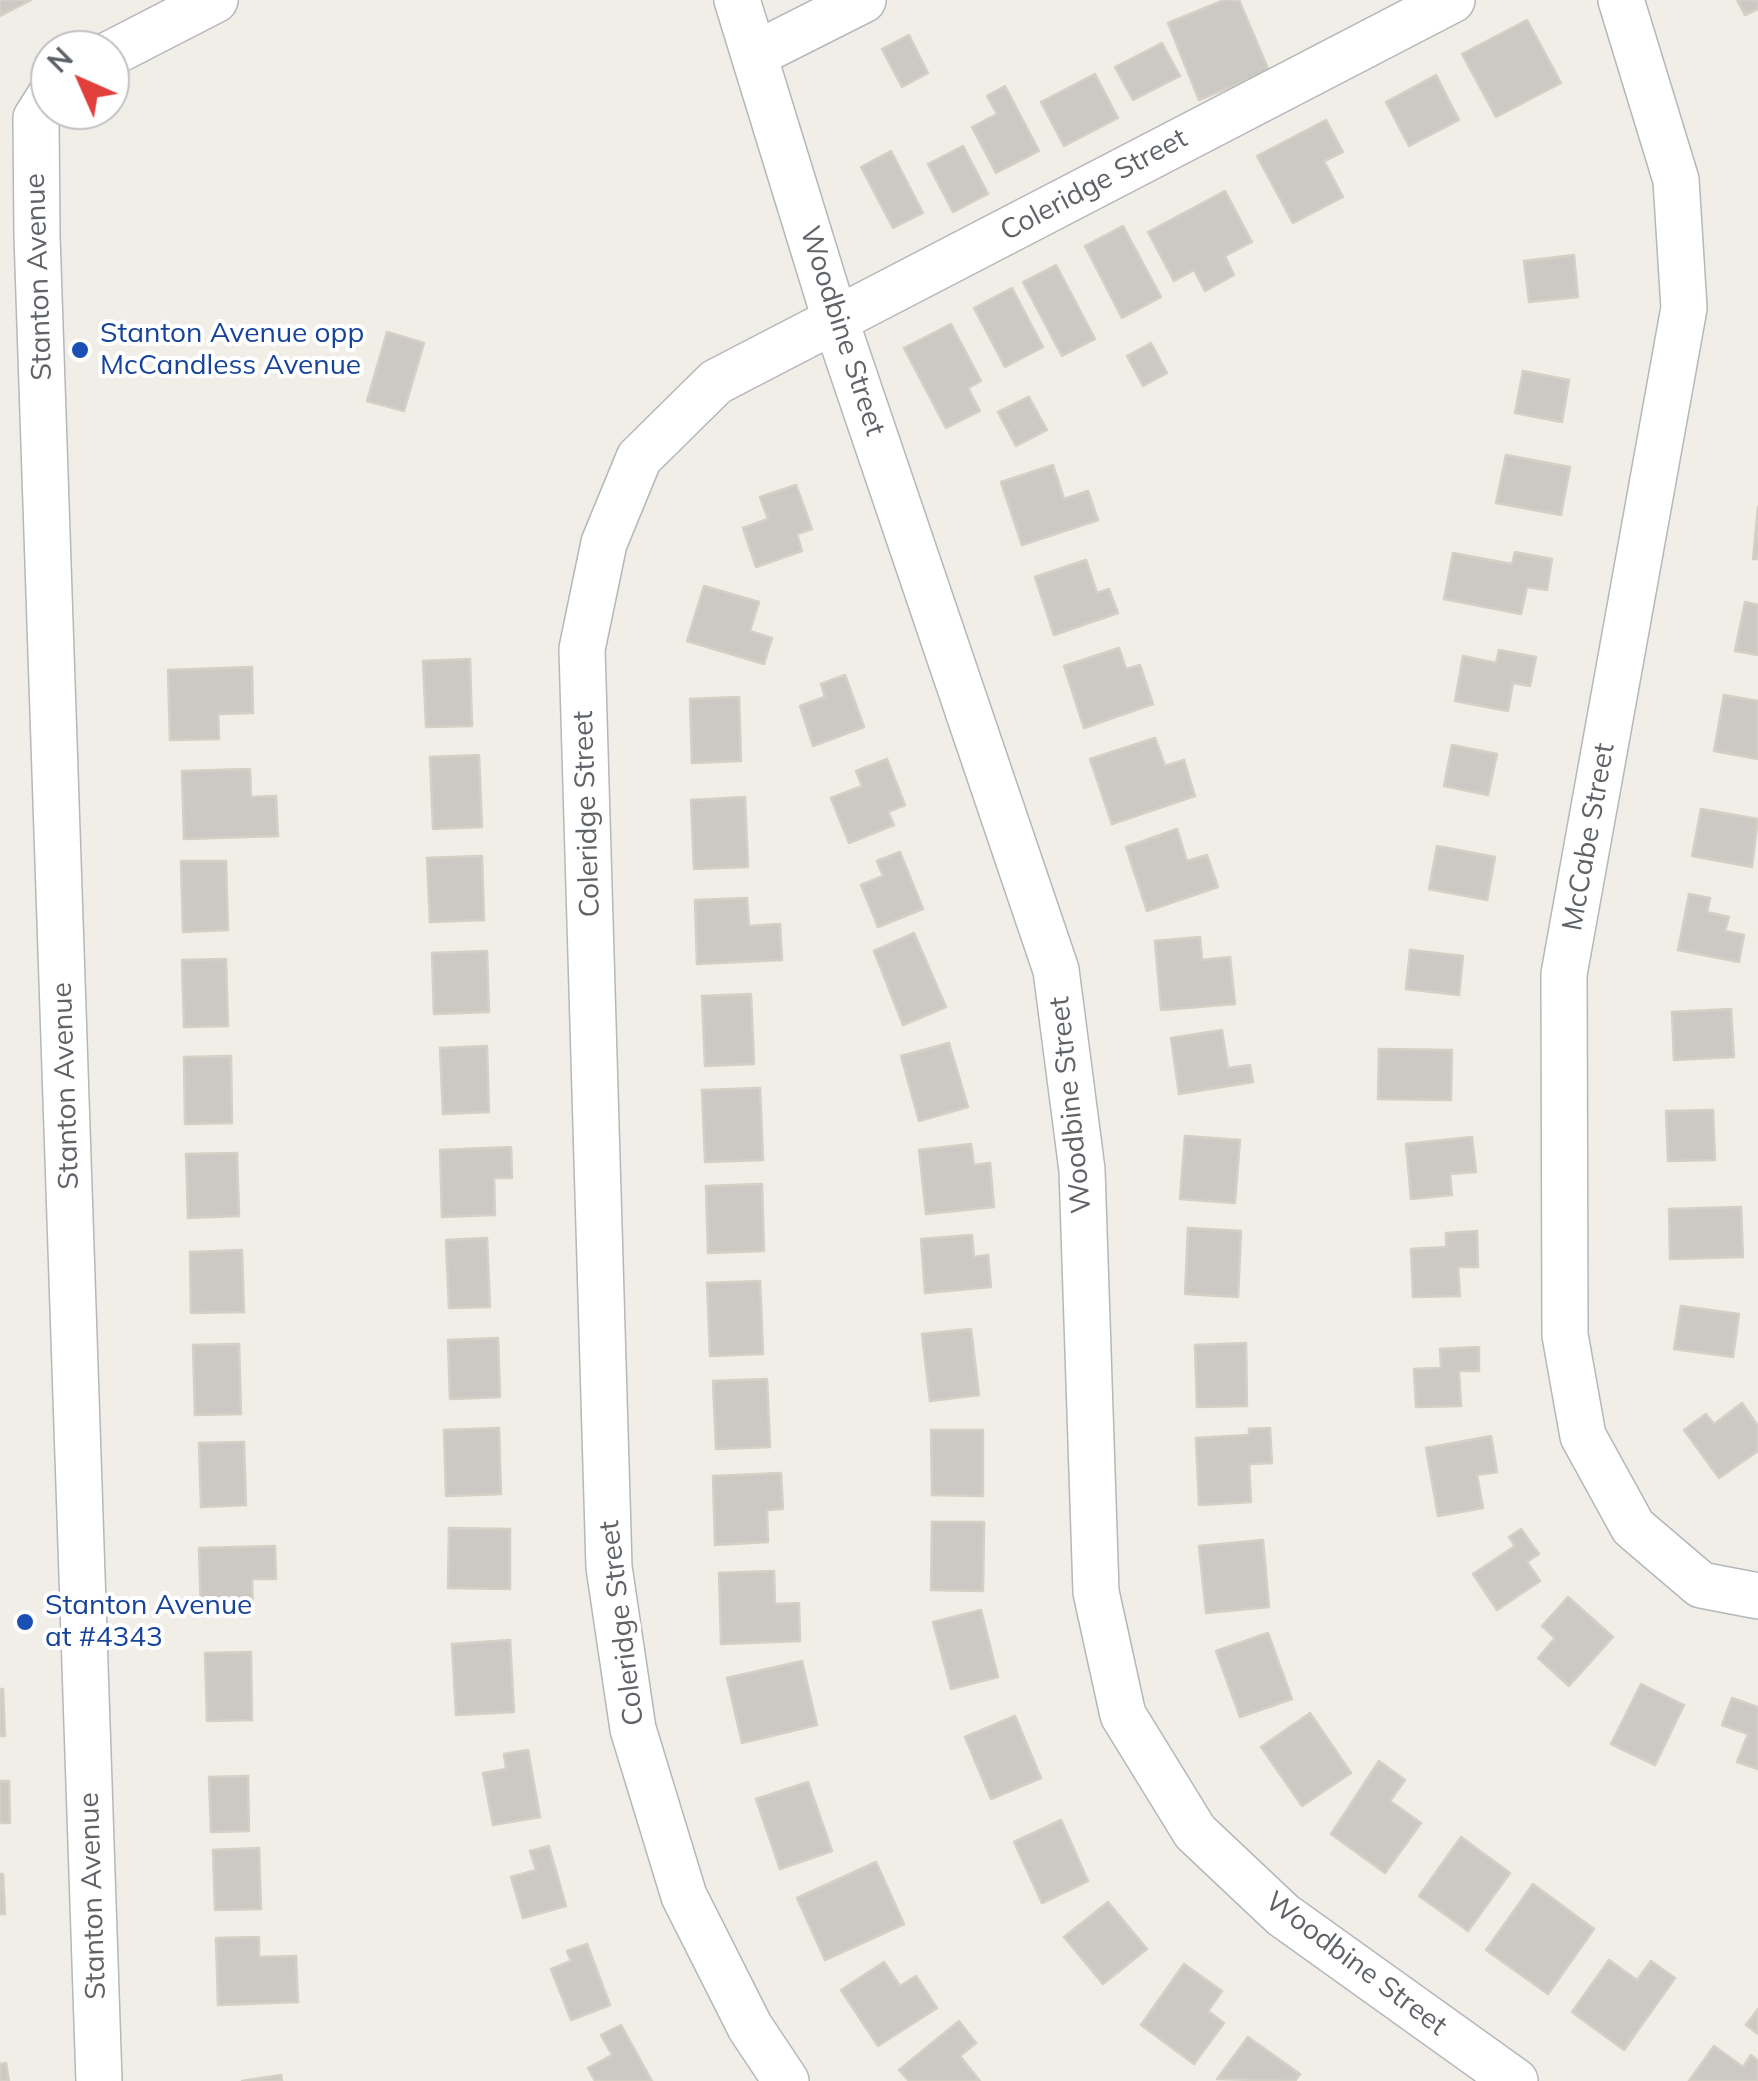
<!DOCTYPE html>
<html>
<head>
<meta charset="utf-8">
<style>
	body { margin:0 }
	#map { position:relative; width:1758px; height:2081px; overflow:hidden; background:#f0eee7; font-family:Mulish,sans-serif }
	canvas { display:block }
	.north { position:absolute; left:30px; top:30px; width:100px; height:100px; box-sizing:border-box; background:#fff; border:2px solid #bfc1c2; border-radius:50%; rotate:315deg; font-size:28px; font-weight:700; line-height:40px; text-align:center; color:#5f6367 }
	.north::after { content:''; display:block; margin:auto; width:35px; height:45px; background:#e13f3c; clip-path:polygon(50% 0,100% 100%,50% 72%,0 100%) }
</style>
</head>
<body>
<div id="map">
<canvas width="1758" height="2081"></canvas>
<div class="north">N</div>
</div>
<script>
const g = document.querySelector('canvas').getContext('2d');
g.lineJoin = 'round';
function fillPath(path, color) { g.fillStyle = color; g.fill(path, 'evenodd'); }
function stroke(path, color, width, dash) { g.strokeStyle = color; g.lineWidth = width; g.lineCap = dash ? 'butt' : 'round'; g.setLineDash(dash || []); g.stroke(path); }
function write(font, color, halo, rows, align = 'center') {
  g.font = font + ' Mulish,sans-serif'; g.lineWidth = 8; g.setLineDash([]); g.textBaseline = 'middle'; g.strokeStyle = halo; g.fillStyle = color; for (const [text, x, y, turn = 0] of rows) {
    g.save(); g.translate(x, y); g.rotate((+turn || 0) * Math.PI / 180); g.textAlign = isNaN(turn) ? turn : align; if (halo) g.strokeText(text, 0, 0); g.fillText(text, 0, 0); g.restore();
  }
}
const building = new Path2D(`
	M 0,0 L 31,0 L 0,16 Z
	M 1224,0 L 1239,0 L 1269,71 L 1199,100 L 1168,23 Z
	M 1737,0 L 1758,0 L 1758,9 L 1745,15 Z
	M 1527,20 L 1561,83 L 1496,117 L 1462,54 Z
	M 909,35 L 928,73 L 902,87 L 882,49 Z
	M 1162,43 L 1180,76 L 1133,100 L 1115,67 Z
	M 1095,74 L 1118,118 L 1064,146 L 1041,102 Z
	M 1436,75 L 1459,120 L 1409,146 L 1386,102 Z
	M 1005,86 L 1039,151 L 996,173 L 972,127 L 997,114 L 987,96 Z
	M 1326,120 L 1343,152 L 1324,161 L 1343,197 L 1293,223 L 1257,156 Z
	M 963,146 L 988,194 L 953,212 L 928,164 Z
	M 891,151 L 923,213 L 893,228 L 861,167 Z
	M 1225,191 L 1252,242 L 1225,256 L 1234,275 L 1205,291 L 1194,270 L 1174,281 L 1148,232 Z
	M 1123,226 L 1161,297 L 1122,318 L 1085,246 Z
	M 1574,255 L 1578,297 L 1529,302 L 1524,261 Z
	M 1056,265 L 1095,339 L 1062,356 L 1023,282 Z
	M 1012,288 L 1043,347 L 1005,367 L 974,308 Z
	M 951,324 L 981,381 L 968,388 L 980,411 L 946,428 L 904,348 Z
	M 387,332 L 424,343 L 404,411 L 367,401 Z
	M 1151,343 L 1167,373 L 1143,386 L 1127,356 Z
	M 1523,371 L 1569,380 L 1562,422 L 1515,413 Z
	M 1029,397 L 1047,430 L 1016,446 L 998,412 Z
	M 1506,455 L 1570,467 L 1561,515 L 1496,503 Z
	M 1053,465 L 1064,499 L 1088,491 L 1098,520 L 1022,545 L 1001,482 Z
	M 796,485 L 812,529 L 797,534 L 802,551 L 756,567 L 743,528 L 768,519 L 760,497 Z
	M 1758,507 L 1758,559 L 1753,559 Z
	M 1515,552 L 1552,559 L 1547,590 L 1527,587 L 1521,614 L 1444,599 L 1453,553 L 1512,564 Z
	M 1086,560 L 1097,593 L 1109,589 L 1118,613 L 1054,635 L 1035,577 Z
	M 704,586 L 759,602 L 750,631 L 772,638 L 764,664 L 687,641 Z
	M 1745,602 L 1758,605 L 1758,655 L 1735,651 Z
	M 1119,648 L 1126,669 L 1140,665 L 1153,704 L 1084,728 L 1064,666 Z
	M 1499,650 L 1536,657 L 1530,686 L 1513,683 L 1508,711 L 1455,701 L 1463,656 L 1496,663 Z
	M 470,659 L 472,726 L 426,727 L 423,661 Z
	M 252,667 L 253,713 L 218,714 L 219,739 L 170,740 L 168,670 Z
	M 845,675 L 864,727 L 813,746 L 800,706 L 825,697 L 821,684 Z
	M 1724,695 L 1758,701 L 1758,759 L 1714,751 Z
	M 739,697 L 741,761 L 692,763 L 690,699 Z
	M 1155,738 L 1165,766 L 1184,760 L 1195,796 L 1112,824 L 1090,759 Z
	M 1452,745 L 1497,754 L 1488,795 L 1444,786 Z
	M 479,755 L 482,827 L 433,829 L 430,757 Z
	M 887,759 L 905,805 L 888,812 L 894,825 L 849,843 L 831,798 L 862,786 L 856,771 Z
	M 250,769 L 251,797 L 276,796 L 278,836 L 184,839 L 182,771 Z
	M 745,797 L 748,867 L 694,869 L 691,800 Z
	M 1701,809 L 1758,819 L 1752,867 L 1692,856 Z
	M 1177,829 L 1187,861 L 1207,855 L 1218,887 L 1147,911 L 1126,847 Z
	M 1437,846 L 1495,857 L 1487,900 L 1429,889 Z
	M 900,852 L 923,909 L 878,927 L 861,885 L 883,876 L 877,861 Z
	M 482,856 L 484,920 L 430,922 L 427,858 Z
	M 181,861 L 226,861 L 228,930 L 183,932 Z
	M 1689,894 L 1710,898 L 1707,912 L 1729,917 L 1725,931 L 1744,935 L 1739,962 L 1678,950 Z
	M 747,898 L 749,926 L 780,924 L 782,960 L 697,964 L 695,900 Z
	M 914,933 L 946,1007 L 903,1025 L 874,951 Z
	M 1200,937 L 1202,960 L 1230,957 L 1235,1004 L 1161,1010 L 1155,941 Z
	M 1410,950 L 1463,956 L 1459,995 L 1406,989 Z
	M 487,951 L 489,1012 L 434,1014 L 432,953 Z
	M 226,959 L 228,1026 L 184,1027 L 182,960 Z
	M 751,994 L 754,1064 L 705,1066 L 702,996 Z
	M 1731,1009 L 1734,1057 L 1674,1060 L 1672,1012 Z
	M 1222,1030 L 1228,1068 L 1250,1065 L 1253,1082 L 1179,1094 L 1171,1038 Z
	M 949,1043 L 968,1107 L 919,1121 L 901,1056 Z
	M 487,1046 L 489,1112 L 443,1114 L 440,1048 Z
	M 1379,1049 L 1452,1050 L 1451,1100 L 1378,1099 Z
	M 231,1056 L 232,1123 L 185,1124 L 184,1057 Z
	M 760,1088 L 763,1160 L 705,1162 L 702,1090 Z
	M 1713,1110 L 1715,1160 L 1668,1161 L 1666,1111 Z
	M 1185,1136 L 1240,1140 L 1235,1203 L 1180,1199 Z
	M 1472,1137 L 1476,1172 L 1450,1174 L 1452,1195 L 1411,1199 L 1406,1144 Z
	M 971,1144 L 974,1165 L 990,1163 L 994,1207 L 926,1214 L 919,1150 Z
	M 511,1147 L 512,1178 L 494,1178 L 495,1215 L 442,1217 L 440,1150 Z
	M 237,1153 L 239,1216 L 188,1218 L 186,1154 Z
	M 762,1184 L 764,1251 L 708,1253 L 706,1186 Z
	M 1741,1207 L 1743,1257 L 1670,1259 L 1669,1209 Z
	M 1188,1228 L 1241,1231 L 1238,1297 L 1185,1294 Z
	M 1477,1231 L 1478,1267 L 1458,1267 L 1460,1296 L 1413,1297 L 1411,1249 L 1446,1247 L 1446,1233 Z
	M 972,1235 L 974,1257 L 988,1255 L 991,1287 L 925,1293 L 921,1239 Z
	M 487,1238 L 490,1307 L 449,1308 L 446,1240 Z
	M 242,1250 L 244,1312 L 191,1313 L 190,1252 Z
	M 760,1281 L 763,1354 L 710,1356 L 707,1283 Z
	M 1681,1306 L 1739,1314 L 1733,1357 L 1674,1349 Z
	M 971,1329 L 979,1395 L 930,1401 L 922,1334 Z
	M 498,1338 L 500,1397 L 450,1399 L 448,1340 Z
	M 1246,1343 L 1247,1406 L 1197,1407 L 1195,1345 Z
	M 239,1344 L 241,1414 L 195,1415 L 193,1345 Z
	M 1479,1347 L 1479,1371 L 1459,1371 L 1461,1406 L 1416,1407 L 1414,1369 L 1441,1368 L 1440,1349 Z
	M 767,1379 L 770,1447 L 716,1449 L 713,1381 Z
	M 1742,1403 L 1758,1426 L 1758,1451 L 1719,1478 L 1684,1430 L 1706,1414 L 1714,1424 Z
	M 499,1428 L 501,1494 L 446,1496 L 444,1430 Z
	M 1270,1428 L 1272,1463 L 1249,1464 L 1251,1502 L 1199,1505 L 1196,1438 L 1249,1435 L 1249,1429 Z
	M 931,1430 L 983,1430 L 983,1496 L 932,1495 Z
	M 1491,1436 L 1497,1472 L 1477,1475 L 1483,1508 L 1438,1516 L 1426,1448 Z
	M 244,1442 L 246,1505 L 201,1507 L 199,1443 Z
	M 781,1473 L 783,1509 L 767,1510 L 768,1542 L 715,1545 L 713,1476 Z
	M 932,1522 L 984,1522 L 983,1591 L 931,1590 Z
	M 449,1528 L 510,1529 L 510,1589 L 448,1588 Z
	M 1521,1529 L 1539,1554 L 1527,1562 L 1540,1581 L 1497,1610 L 1473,1574 L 1515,1546 L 1509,1537 Z
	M 1263,1540 L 1269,1607 L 1206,1613 L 1199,1546 Z
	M 275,1546 L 276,1579 L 252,1579 L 253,1611 L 201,1612 L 199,1548 Z
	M 774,1571 L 775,1604 L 799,1603 L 800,1641 L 721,1644 L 719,1573 Z
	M 1568,1597 L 1613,1637 L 1569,1686 L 1538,1658 L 1555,1638 L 1542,1626 Z
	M 981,1610 L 998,1677 L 951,1689 L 933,1622 Z
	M 1268,1633 L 1292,1699 L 1240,1717 L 1216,1651 Z
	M 510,1640 L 514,1712 L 456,1715 L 452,1644 Z
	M 251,1652 L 252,1720 L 207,1721 L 205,1653 Z
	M 802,1661 L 817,1725 L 742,1743 L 727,1678 Z
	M 1641,1684 L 1684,1705 L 1655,1765 L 1611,1744 Z
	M 0,1689 L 3,1689 L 5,1736 L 0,1736 Z
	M 1732,1698 L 1758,1707 L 1758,1769 L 1737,1762 L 1748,1734 L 1722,1725 Z
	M 1310,1713 L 1351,1773 L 1302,1806 L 1261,1747 Z
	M 1015,1716 L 1041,1778 L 991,1799 L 965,1737 Z
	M 528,1750 L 540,1817 L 493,1825 L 483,1773 L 506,1769 L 504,1754 Z
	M 1379,1761 L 1405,1780 L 1390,1801 L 1421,1823 L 1385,1873 L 1331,1834 Z
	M 248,1776 L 249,1831 L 211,1832 L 209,1777 Z
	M 0,1781 L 9,1781 L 10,1823 L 0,1823 Z
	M 808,1782 L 832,1851 L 780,1869 L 756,1799 Z
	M 1061,1820 L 1088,1881 L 1042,1903 L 1014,1842 Z
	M 1461,1837 L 1510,1873 L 1468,1931 L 1419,1896 Z
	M 549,1846 L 566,1906 L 523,1918 L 511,1877 L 536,1870 L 530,1851 Z
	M 259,1848 L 261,1909 L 215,1910 L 213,1850 Z
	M 876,1862 L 904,1924 L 825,1960 L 797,1898 Z
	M 0,1874 L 3,1874 L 5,1914 L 0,1914 Z
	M 1533,1884 L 1594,1929 L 1548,1994 L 1486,1950 Z
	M 1108,1902 L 1147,1949 L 1103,1984 L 1064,1937 Z
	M 259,1937 L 259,1957 L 296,1956 L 298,2002 L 218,2005 L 216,1938 Z
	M 587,1944 L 610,2005 L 571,2020 L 551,1969 L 571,1961 L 567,1951 Z
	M 1609,1960 L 1637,1980 L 1651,1961 L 1675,1978 L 1624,2050 L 1572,2012 Z
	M 884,1962 L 900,1986 L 916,1976 L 937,2008 L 878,2046 L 841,1990 Z
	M 1184,1964 L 1222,1991 L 1208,2011 L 1224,2023 L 1194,2064 L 1141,2025 Z
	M 1758,2009 L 1758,2034 L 1746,2025 Z
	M 959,2021 L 976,2043 L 960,2056 L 980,2081 L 909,2081 L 899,2070 Z
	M 621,2025 L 652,2081 L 595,2081 L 588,2068 L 612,2055 L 601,2035 Z
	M 1248,2037 L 1300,2074 L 1295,2081 L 1217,2079 Z
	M 1714,2046 L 1743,2067 L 1751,2055 L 1758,2061 L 1758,2081 L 1689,2081 Z
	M 6,2063 L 9,2081 L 0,2081 L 0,2064 Z
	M 281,2075 L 282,2081 L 242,2081 Z`);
const minor = new Path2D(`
	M 737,0 L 836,322 L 1056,970 L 1082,1170 L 1096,1592 L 1123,1715 L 1195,1832 L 1283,1915 L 1515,2081
	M 1621,0 L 1676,180 L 1684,308 L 1564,974 L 1565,1335 L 1583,1436 L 1633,1527 L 1701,1585 L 1758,1596
	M 110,54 L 215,0
	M 756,54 L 863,0
	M 50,96 L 36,118 L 37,236 L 99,2081
	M 786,2081 L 750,2027 L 684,1896 L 633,1729 L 609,1567 L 582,649 L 604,543 L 639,458 L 716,382 L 1452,0`);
const markers = [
	[80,350,10,"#1a4fb4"],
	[25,1622,10,"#1a4fb4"]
];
const streetNames = [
	["Coleridge Street",1094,185,-28],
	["Stanton Avenue",39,277,-92],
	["Woodbine Street",842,331,72],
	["Coleridge Street",587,814,-92],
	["McCabe Street",1589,837,-80],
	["Stanton Avenue",66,1086,-92],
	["Woodbine Street",1071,1105,-96],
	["Coleridge Street",622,1623,-97],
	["Stanton Avenue",93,1896,-92],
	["Woodbine Street",1356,1964,37]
];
const transitNames = [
	["Stanton Avenue opp",100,334],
	["McCandless Avenue",100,366],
	["Stanton Avenue",45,1606],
	["at #4343",45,1638]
];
fillPath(building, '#ccc9c4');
stroke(building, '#d5cfc6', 2.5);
stroke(minor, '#b4b8bb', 48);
stroke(minor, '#fff', 45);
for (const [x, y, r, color] of markers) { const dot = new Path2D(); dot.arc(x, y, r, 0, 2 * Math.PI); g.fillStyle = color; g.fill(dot); stroke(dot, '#fff', 4); }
write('28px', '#5f6367', '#fff', streetNames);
write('28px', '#164399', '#fff', transitNames, 'left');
</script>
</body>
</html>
